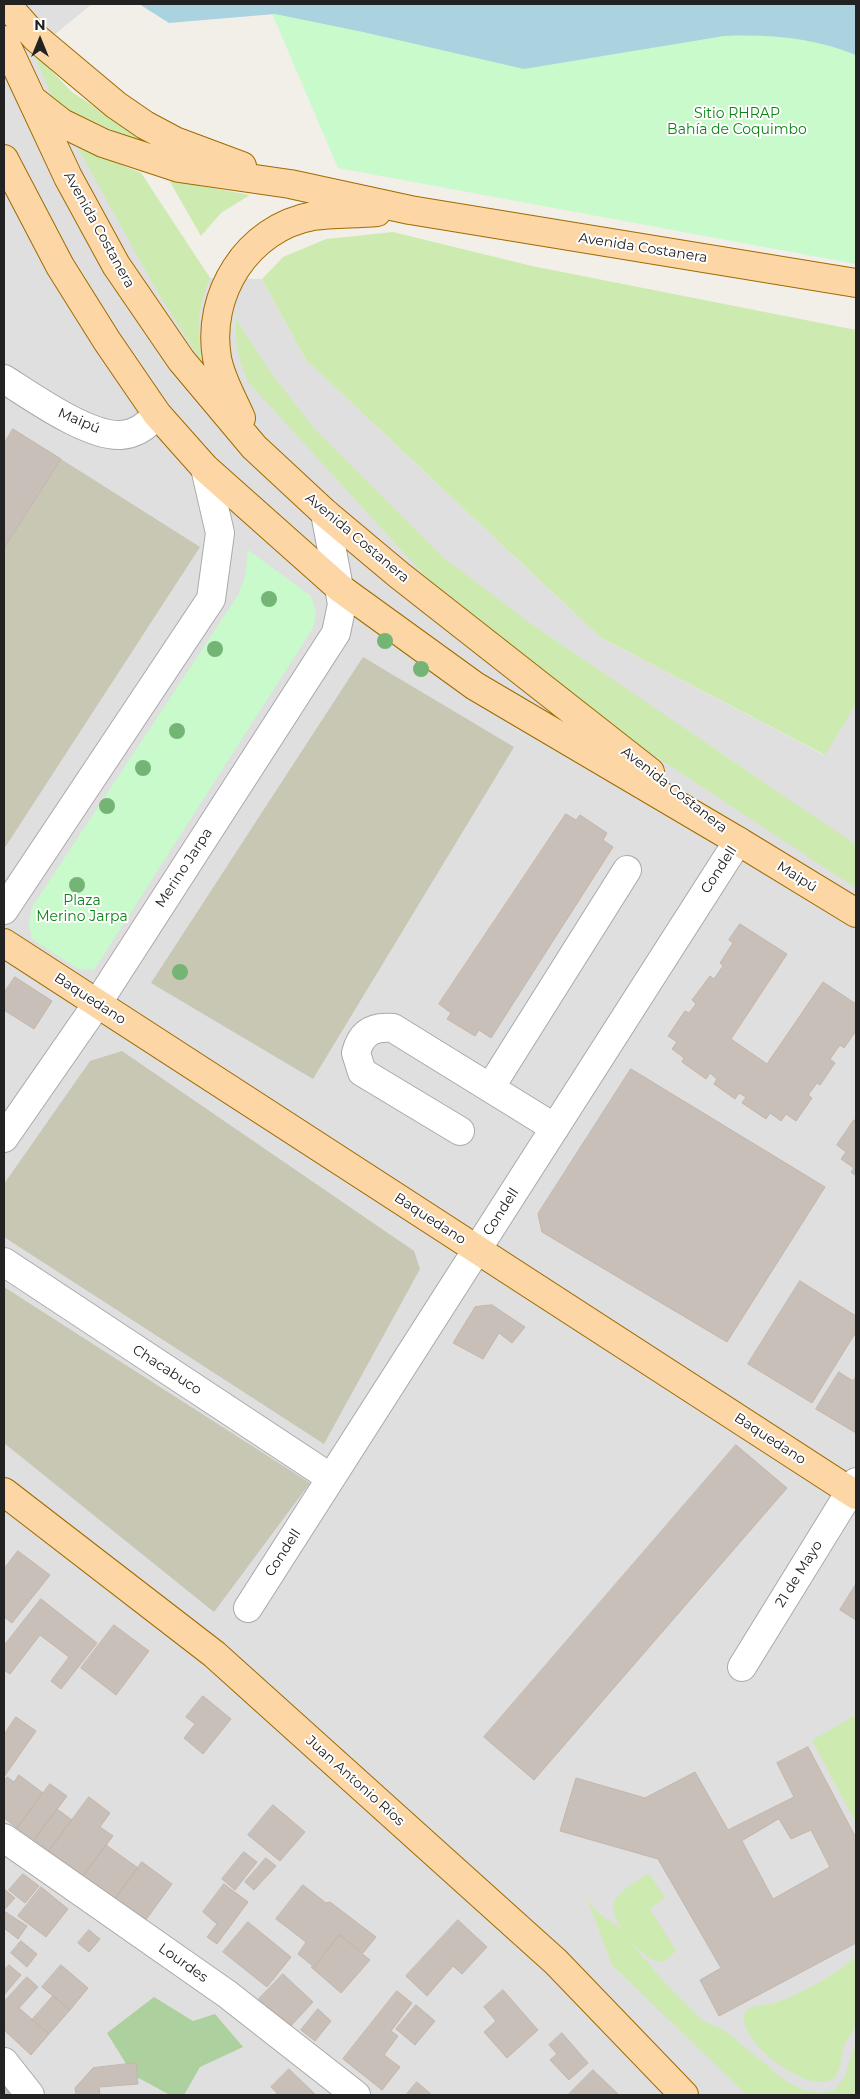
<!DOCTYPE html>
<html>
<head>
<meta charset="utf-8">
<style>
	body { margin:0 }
	#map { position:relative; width:860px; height:2099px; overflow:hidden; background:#f2efe9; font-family:Montserrat,sans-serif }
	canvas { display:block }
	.frame { position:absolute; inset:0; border:5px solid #222; pointer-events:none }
	.north { position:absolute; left:15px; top:15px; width:50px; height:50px; -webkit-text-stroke:4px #fff; paint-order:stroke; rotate:0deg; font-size:14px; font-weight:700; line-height:20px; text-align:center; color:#222 }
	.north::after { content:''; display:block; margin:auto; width:18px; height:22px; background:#222; clip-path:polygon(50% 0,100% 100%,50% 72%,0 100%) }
</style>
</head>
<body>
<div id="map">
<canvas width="860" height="2099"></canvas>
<div class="frame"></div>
<div class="north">N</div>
</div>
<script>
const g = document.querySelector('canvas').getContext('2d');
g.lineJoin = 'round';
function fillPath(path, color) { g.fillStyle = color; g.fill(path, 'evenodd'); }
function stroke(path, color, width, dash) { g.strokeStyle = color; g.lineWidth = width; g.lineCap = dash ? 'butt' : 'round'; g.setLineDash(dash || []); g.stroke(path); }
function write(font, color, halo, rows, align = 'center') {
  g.font = font + ' Montserrat,sans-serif'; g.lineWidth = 4; g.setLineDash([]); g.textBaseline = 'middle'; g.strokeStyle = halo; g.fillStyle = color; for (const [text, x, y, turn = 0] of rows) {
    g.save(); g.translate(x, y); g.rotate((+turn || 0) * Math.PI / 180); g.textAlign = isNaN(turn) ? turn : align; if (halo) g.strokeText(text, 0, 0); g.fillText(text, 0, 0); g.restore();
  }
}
const residential = new Path2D(`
	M 4,4 L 92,4 L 33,52 L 74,143 L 111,161 L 141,173 L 210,278 L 262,279 L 306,360 L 600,637 L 824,755 L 856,704 L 856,2095 L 4,2095 Z`);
const construction = new Path2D(`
	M 61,459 L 200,547 L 4,849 L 4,548 Z
	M 363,657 L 514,747 L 313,1079 L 151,983 Z
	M 122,1051 L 414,1251 L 420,1269 L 324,1444 L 4,1237 L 4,1184 L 90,1061 Z
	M 4,1287 L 310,1483 L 214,1612 L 4,1443 Z`);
const grass = new Path2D(`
	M 33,52 L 72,92 L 113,119 L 161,146 L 158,151 L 55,104 Z
	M 75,143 L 111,161 L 141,173 L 210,278 C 197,309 195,335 205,367 L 157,291 Z
	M 169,180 L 250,195 L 221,213 L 201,236 Z
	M 393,232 L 532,266 L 856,330 L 856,704 L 825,755 L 600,637 L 306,360 L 262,279 L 283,257 L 326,239 Z
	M 236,319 L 269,370 L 313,427 L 444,558 L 530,623 L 856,845 L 856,888 L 623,735 L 513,651 L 426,577 L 249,383 C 238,358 235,346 236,319 Z
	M 856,1715 L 856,1823 L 812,1740 Z
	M 649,1873 L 665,1898 L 650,1909 L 676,1951 L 664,1962 L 652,1960 L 633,1945 L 664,1982 L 703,2021 L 724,2030 L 787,2082 L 804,2090 L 821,2093 L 836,2089 L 845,2076 L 856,2041 L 856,2095 L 747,2095 L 612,1965 L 586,1895 C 598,1918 604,1915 622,1930 C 602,1895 622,1893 649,1873 Z
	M 856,1957 C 856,1978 860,2002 856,2022 C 855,2031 847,2038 844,2046 C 840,2056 842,2069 834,2078 C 809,2099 725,2032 748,2009 C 751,2006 771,2004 777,2002 C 805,1992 832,1976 856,1957 Z`);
const forest = new Path2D(`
	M 154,1997 L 193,2021 L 215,2014 L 243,2047 L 200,2067 L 184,2095 L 170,2095 L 133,2075 L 107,2033 Z`);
const park = new Path2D(`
	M 268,4 L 856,4 L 856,264 L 338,168 Z
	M 248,550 L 311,596 L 316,613 L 313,628 L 94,970 L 78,969 L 32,939 L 29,923 L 32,907 L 238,595 L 245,577 Z`);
const water = new Path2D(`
	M 139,4 L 856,4 L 856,55 C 814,38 770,34 724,36 L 524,69 L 363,32 L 275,14 L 169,23 Z`);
const building = new Path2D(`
	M 13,429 L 61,459 L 4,548 L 4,444 Z
	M 566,814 L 576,820 L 580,815 L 607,833 L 603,840 L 613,847 L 491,1038 L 479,1030 L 475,1036 L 447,1019 L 451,1013 L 439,1004 Z
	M 740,924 L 787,954 L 731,1039 L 767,1064 L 823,982 L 856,1004 L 856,1031 L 844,1048 L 840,1045 L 830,1059 L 835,1063 L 820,1085 L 817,1083 L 808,1095 L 812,1098 L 796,1121 L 786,1114 L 781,1121 L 770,1113 L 766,1119 L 742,1103 L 746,1097 L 739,1093 L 735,1099 L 714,1084 L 717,1079 L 710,1073 L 706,1079 L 682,1062 L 684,1058 L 672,1049 L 677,1042 L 668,1036 L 685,1011 L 689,1013 L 696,1004 L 692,1000 L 710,976 L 714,979 L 723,966 L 720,963 L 733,943 L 729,940 Z
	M 15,977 L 52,1001 L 34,1029 L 4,1010 L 4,993 Z
	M 631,1069 L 825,1187 L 727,1342 L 542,1232 L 538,1214 Z
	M 854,1120 L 856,1122 L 856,1176 L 851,1172 L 854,1168 L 841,1159 L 846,1152 L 837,1145 Z
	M 800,1281 L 856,1316 L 856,1332 L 812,1403 L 748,1364 Z
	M 492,1305 L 525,1327 L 512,1343 L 499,1333 L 483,1359 L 453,1343 L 475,1307 Z
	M 839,1372 L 853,1381 L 856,1376 L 856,1433 L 816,1409 Z
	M 736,1445 L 787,1488 L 534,1780 L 484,1737 Z
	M 18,1551 L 50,1575 L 12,1623 L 4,1617 L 4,1569 Z
	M 856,1584 L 856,1620 L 840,1610 Z
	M 41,1599 L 97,1643 L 61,1689 L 51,1681 L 69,1657 L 40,1635 L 10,1674 L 4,1670 L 4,1646 Z
	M 114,1625 L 149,1651 L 116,1695 L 81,1668 Z
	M 203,1696 L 231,1719 L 203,1754 L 184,1738 L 195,1724 L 186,1717 Z
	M 16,1717 L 36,1731 L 4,1777 L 4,1735 Z
	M 808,1747 L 856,1838 L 856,1943 L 719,2016 L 700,1980 L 721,1968 L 658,1859 L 560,1831 L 576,1778 L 645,1798 L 695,1772 L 728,1830 L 794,1797 L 777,1763 ZM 779,1819 L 791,1839 L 811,1830 L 830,1867 L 773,1899 L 742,1841 Z
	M 19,1775 L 43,1793 L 17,1828 L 4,1818 L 4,1782 L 7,1777 L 14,1782 Z
	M 50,1784 L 67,1796 L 34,1840 L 17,1828 Z
	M 89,1797 L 110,1813 L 100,1827 L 113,1836 L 83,1876 L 49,1851 Z
	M 273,1805 L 305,1832 L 280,1861 L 248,1835 Z
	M 57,1809 L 72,1820 L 49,1851 L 34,1840 Z
	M 106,1845 L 138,1868 L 115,1899 L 83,1876 Z
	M 244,1852 L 257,1862 L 235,1890 L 222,1879 Z
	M 266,1858 L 276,1866 L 254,1890 L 245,1882 Z
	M 142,1862 L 172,1884 L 145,1921 L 115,1899 Z
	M 23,1874 L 39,1886 L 25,1903 L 9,1890 Z
	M 224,1884 L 248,1902 L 217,1944 L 207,1937 L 217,1924 L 203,1912 Z
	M 303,1885 L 326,1903 L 330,1902 L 376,1937 L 363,1953 L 339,1935 L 314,1967 L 298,1954 L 306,1942 L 276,1919 Z
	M 41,1887 L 68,1909 L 46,1937 L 18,1916 Z
	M 4,1889 L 15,1898 L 4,1910 Z
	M 4,1911 L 27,1926 L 18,1939 L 4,1928 Z
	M 458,1920 L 487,1947 L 462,1974 L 453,1966 L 427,1996 L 406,1976 Z
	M 248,1922 L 291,1957 L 267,1987 L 223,1952 Z
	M 89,1930 L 100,1939 L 89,1952 L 78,1943 Z
	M 339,1935 L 370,1960 L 341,1993 L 311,1967 L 314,1967 Z
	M 21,1941 L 37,1954 L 27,1967 L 11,1953 Z
	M 9,1965 L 21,1975 L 4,1995 L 4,1970 Z
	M 61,1965 L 88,1988 L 70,2010 L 42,1987 Z
	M 283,1974 L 313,2002 L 288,2029 L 258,2000 Z
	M 27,1977 L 38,1987 L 19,2008 L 49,2034 L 31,2055 L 4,2030 L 4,2002 Z
	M 503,1990 L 538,2030 L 507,2058 L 484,2032 L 496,2021 L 484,2007 Z
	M 397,1991 L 412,2003 L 391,2031 L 398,2036 L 384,2055 L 400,2067 L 382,2090 L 343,2059 Z
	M 53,1996 L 70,2010 L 49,2034 L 32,2020 Z
	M 416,2005 L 435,2021 L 415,2045 L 396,2029 Z
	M 318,2009 L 331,2021 L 315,2041 L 301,2030 Z
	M 562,2033 L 588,2063 L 569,2080 L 550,2060 L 557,2054 L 549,2045 Z
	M 136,2063 L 138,2084 L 99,2087 L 100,2095 L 76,2095 L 75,2088 L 93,2068 Z
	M 289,2069 L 316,2095 L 275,2095 L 277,2093 L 271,2087 Z
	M 593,2070 L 619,2095 L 568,2095 Z
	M 417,2082 L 432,2095 L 406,2095 Z
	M 4,2084 L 13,2095 L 4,2095 Z`);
const minor = new Path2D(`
	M 4,379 C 31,396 88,437 121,435 C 137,434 148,425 157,414
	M 4,910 L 211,599 L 220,533 L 205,468
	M 490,1088 L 627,870
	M 460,1131 L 362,1072 L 356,1053 C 361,1033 373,1026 393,1028 L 555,1128
	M 4,1138 L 97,1004 L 336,633 L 342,604 L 325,513
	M 4,1262 L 331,1478
	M 248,1608 L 738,841
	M 742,1667 L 856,1482
	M 4,1838 L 227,1994 L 356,2095
	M 4,2062 L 30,2095`);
const major = new Path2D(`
	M 6,4 L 36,38 L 116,105 L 145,125 L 175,141 L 242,166
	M 4,40 L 68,177 L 116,265 L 181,360 L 254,447 L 325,513 L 399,575 L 650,772
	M 34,101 L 62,123 L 103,143 L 179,168 L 290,184 L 410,210 L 856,283
	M 4,159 L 60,266 L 107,341 L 157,414 L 205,468 L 341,589 L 475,686 L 738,841 L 856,913
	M 241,418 C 233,399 221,380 217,358 C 206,295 247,228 313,216 C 333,213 356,214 377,212
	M 4,943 L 856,1495
	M 4,1492 L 214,1654 L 556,1962 L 684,2095`);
const trees = [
	[269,599],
	[385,641],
	[215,649],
	[421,669],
	[177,731],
	[143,768],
	[107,806],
	[77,885],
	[180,972]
];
const parkNames = [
	["Sitio RHRAP",737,114],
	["Bahía de Coquimbo",737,130],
	["Plaza",82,901],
	["Merino Jarpa",82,917]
];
const streetNames = [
	["Avenida Costanera",99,230,61],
	["Avenida Costanera",643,248,9],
	["Maipú",79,421,23],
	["Avenida Costanera",357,538,40],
	["Avenida Costanera",674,790,38],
	["Merino Jarpa",184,868,-57],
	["Condell",719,870,-57],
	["Maipú",797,877,32],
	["Baquedano",90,999,33],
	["Condell",501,1212,-57],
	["Baquedano",430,1219,33],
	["Chacabuco",167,1370,33],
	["Baquedano",770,1439,33],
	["Condell",283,1553,-57],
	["21 de Mayo",799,1574,-58],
	["Juan Antonio Ríos",355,1781,42],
	["Lourdes",183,1963,35]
];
fillPath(residential, '#e0dfdf');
fillPath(construction, '#c7c7b4');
fillPath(grass, '#cdebb0');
fillPath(forest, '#add19e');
fillPath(park, '#c8facc');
fillPath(water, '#aad3df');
fillPath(building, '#c7bfb8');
stroke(building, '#c4b6ab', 1);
stroke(minor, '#a9a9a9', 30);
stroke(major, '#a06b00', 30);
stroke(minor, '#fff', 28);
stroke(major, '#fcd6a4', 28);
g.fillStyle = '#74b475';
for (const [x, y] of trees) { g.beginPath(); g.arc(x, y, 8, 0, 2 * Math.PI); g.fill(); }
write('14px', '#0c8416', '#fff', parkNames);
write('14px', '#222', '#fff', streetNames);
</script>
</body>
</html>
